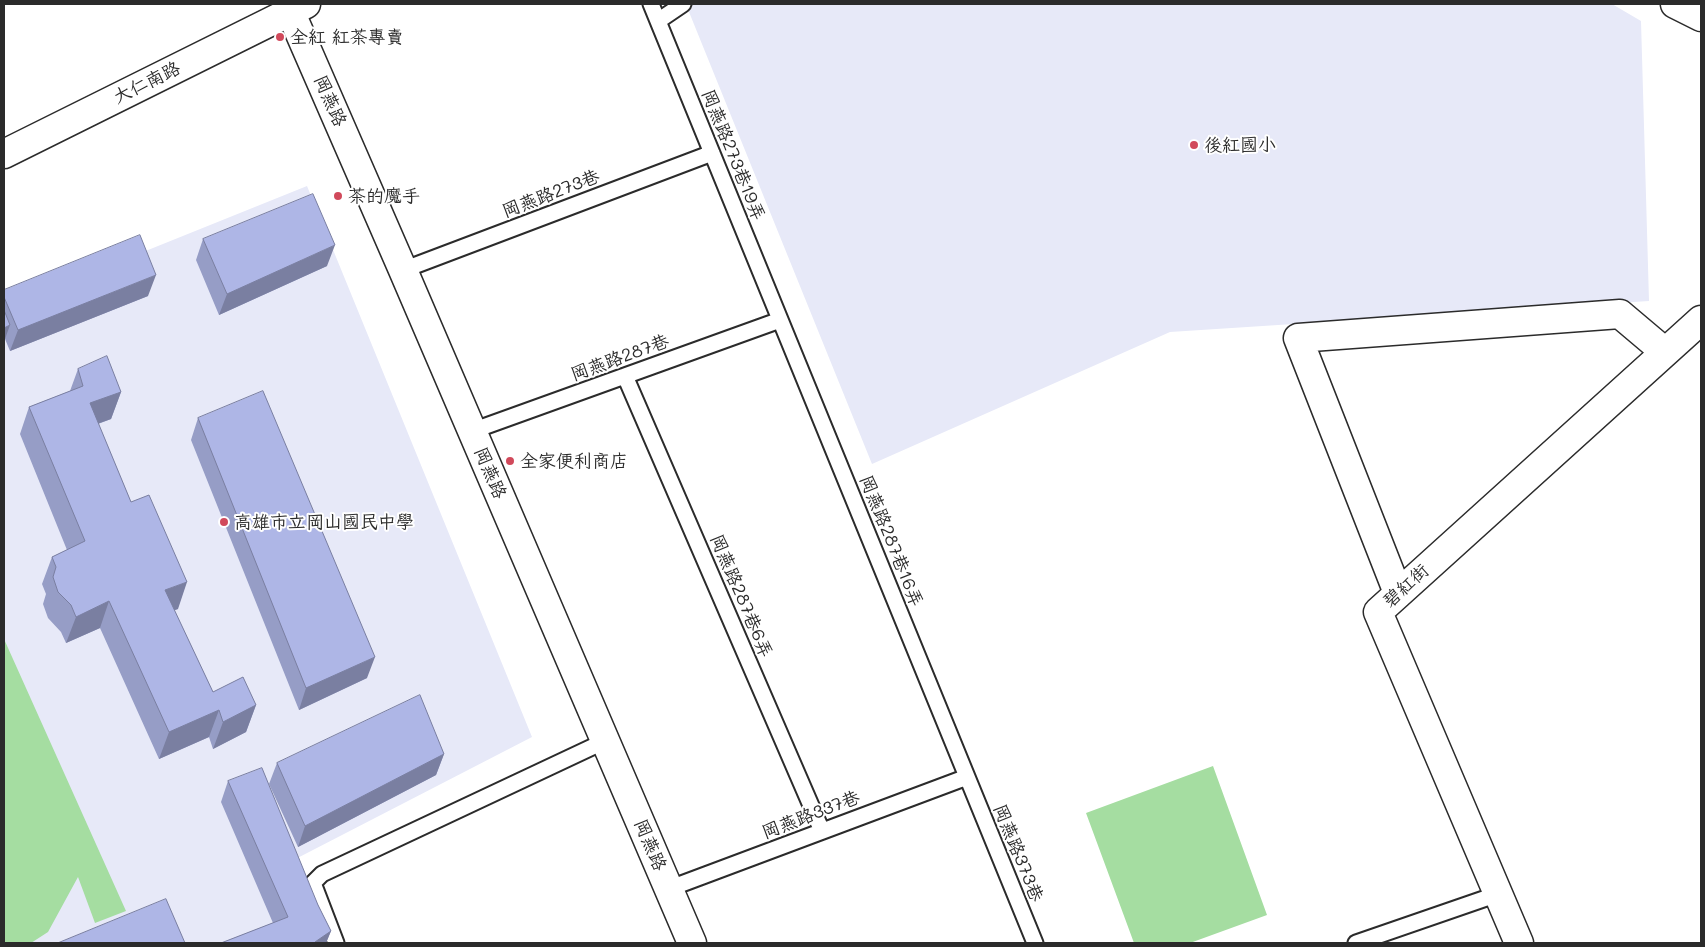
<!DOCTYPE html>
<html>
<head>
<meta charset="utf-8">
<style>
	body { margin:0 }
	#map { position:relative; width:1705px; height:947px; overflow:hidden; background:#fff; font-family:Mali,sans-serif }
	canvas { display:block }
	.frame { position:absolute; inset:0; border:5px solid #2b2b2b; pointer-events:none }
</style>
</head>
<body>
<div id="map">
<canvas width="1705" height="947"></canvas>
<div class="frame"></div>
</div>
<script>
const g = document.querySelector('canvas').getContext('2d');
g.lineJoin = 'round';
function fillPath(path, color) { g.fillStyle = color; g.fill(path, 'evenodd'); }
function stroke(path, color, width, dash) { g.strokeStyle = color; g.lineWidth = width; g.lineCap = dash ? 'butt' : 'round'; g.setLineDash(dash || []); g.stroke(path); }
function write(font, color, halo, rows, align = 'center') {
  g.font = font + ' Mali,"LXGW WenKai TC",sans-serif'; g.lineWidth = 4; g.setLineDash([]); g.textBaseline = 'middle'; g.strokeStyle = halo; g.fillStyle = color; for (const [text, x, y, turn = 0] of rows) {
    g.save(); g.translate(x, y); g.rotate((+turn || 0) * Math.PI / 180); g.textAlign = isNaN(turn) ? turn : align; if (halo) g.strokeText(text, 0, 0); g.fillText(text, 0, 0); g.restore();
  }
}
const built = new Path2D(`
	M 692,4 L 1612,4 L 1641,21 L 1649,301 L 1170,332 L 872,464 L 687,7 Z
	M 307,186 L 532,737 L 280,867 L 319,943 L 4,943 L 4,308 Z`);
const green = new Path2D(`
	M 4,639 L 126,911 L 95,923 L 78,877 L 48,932 L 31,943 L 4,943 Z
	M 1213,766 L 1267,915 L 1190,943 L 1134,943 L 1086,813 Z`);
const lane = new Path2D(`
	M 651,4 L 1035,943
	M 658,21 L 683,4
	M 403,270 L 712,153
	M 625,376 L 822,831
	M 472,431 L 780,320
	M 668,889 L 967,777
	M 336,943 L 313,883 L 322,874 L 605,741
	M 1356,943 L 1498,894`);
const street = new Path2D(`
	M 1675,4 L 1701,17
	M 4,154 L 306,4
	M 1398,593 L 1298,338 L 1620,314 L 1665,352
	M 1519,943 L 1378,612 L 1701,320`);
const secondary = new Path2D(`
	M 287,4 L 403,270 L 692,943`);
const wall = new Path2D(`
	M 203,239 L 327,266 L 219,315 L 196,260 Z
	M 4,290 L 148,296 L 10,351 L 5,339 L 4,340 Z
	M 78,369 L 121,392 L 111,419 L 98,424 L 131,502 L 178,609 L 174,610 L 213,692 L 256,705 L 246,732 L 213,749 L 209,737 L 159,759 L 100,628 L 66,643 L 61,632 L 48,618 L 43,604 L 46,594 L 42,584 L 52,557 L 67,550 L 20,434 L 29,407 L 70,391 Z
	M 198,418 L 367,678 L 299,710 L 191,440 Z
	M 444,754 L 436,775 L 298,847 L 269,784 L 277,763 Z
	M 228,781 L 318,905 L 331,931 L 326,943 L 221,943 L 273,923 L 221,802 Z`);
const shadedWall = new Path2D(`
	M 335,245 L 327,266 L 219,315 L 227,294 Z
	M 156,275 L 148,296 L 10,351 L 18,330 Z
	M 10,325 L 5,339 L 4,340 L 4,328 Z
	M 121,392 L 111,419 L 80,430 L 90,403 Z
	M 187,582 L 178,609 L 155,617 L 165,590 Z
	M 109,601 L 100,628 L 66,643 L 76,617 Z
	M 375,657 L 367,678 L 299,710 L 306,688 Z
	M 256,705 L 246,732 L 213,749 L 223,722 Z
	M 219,710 L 209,737 L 159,759 L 169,732 Z
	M 444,754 L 436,775 L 298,847 L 305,826 Z
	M 331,931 L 326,943 L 314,943 L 315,942 Z`);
const building = new Path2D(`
	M 313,194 L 335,245 L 227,294 L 203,239 Z
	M 140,235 L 156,275 L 18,330 L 4,297 L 4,290 Z
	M 4,310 L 10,325 L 4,328 Z
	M 107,356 L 121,392 L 90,403 L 131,502 L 149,495 L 187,582 L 165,590 L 213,692 L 243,677 L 256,705 L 223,722 L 219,710 L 169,732 L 109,601 L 76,617 L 71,605 L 58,592 L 53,577 L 56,567 L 52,557 L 85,541 L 29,407 L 83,386 L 78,369 Z
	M 263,391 L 375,657 L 306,688 L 198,418 Z
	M 420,695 L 444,754 L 305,826 L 277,763 Z
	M 262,768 L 318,905 L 331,931 L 315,942 L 315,943 L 221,943 L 288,917 L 228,781 Z
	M 166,899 L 185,943 L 58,943 Z`);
const markers = [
	[280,37,5,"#d1495b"],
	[1194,145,5,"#d1495b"],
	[338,196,5,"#d1495b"],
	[510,461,5,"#d1495b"],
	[224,522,5,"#d1495b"]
];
const poiNames = [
	["全紅 紅茶專賣",290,37],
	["後紅國小",1204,145],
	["茶的魔手",348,196],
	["全家便利商店",520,461],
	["高雄市立岡山國民中學",234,522]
];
const streetNames = [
	["大仁南路",147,83,-26],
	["岡燕路",330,101,66],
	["岡燕路273巷19弄",733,155,68],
	["岡燕路273巷",551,194,-21],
	["岡燕路287巷",620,358,-20],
	["岡燕路",490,473,67],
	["岡燕路287巷16弄",891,541,68],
	["碧紅街",1406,586,-42],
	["岡燕路287巷6弄",741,596,67],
	["岡燕路337巷",811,815,-21],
	["岡燕路",650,845,67],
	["岡燕路373巷",1018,853,68]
];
fillPath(built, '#e7e9f8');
fillPath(green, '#a5dda1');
stroke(lane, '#2b2b2b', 19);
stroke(street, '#2b2b2b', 31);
stroke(secondary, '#2b2b2b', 31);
stroke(lane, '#fff', 15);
stroke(street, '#fff', 28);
stroke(secondary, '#fff', 28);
fillPath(wall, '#969dc6');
fillPath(shadedWall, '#7a7fa1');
fillPath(building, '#aeb6e6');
stroke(building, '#7a7fa1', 1);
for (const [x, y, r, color] of markers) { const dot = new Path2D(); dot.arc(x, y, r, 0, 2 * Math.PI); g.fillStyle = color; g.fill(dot); stroke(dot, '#fff', 2); }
write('18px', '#2b2b2b', '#fff', poiNames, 'left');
write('18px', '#2b2b2b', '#fff', streetNames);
</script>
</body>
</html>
